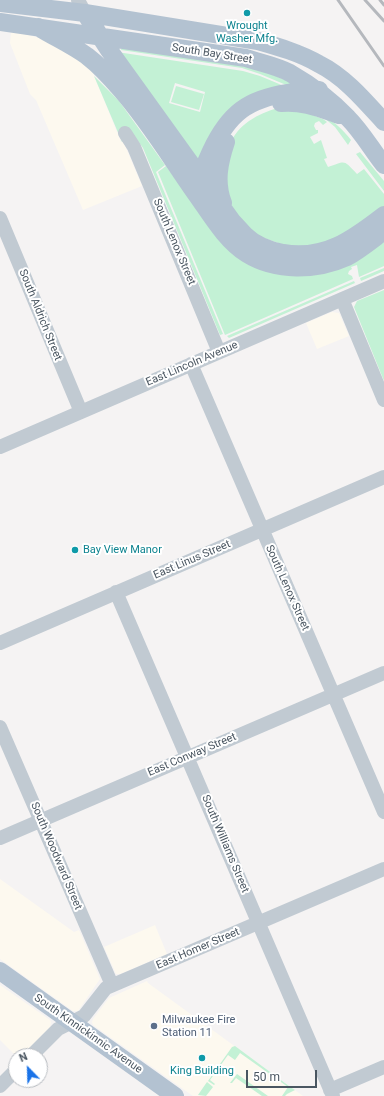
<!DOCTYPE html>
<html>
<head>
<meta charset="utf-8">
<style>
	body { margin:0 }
	#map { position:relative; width:384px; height:1096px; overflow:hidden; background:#f5f3f3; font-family:Roboto,sans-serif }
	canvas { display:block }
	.north { position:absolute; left:8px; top:1048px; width:40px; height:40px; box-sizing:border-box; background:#fff; border:1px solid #b7bbc0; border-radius:50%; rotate:337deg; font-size:11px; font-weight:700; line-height:16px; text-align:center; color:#4a5661 }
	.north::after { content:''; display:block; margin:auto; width:14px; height:18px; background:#1a73e8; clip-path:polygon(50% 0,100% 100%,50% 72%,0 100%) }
	.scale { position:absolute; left:246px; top:1070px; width:71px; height:18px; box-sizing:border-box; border:2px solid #4a5661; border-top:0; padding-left:5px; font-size:12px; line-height:14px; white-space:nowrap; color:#4a5661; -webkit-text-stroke:3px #fff; paint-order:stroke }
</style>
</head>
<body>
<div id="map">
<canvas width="384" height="1096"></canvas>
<div class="north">N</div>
<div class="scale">50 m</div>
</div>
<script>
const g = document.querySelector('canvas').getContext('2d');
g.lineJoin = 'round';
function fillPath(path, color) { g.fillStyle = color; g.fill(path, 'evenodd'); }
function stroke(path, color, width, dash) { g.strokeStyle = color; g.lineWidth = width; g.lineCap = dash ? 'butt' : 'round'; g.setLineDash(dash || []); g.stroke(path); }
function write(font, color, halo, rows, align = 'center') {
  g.font = font + ' Roboto,sans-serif'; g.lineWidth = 4; g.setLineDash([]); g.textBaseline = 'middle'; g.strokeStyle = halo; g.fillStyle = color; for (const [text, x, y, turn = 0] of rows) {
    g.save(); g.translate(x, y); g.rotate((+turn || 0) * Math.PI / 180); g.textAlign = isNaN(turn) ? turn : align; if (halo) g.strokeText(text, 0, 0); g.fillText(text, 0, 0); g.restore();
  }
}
const commercial = new Path2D(`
	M 11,32 L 25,34 L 47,40 L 91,68 L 121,142 L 123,141 L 142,186 L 83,210 L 36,100 L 30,94 L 10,43 Z
	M 332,312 L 339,313 L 349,336 L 317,349 L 306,323 Z
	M 0,879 L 74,932 L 79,930 L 100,979 L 78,1011 L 73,1011 L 0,959 Z
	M 155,925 L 167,954 L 120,974 L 116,974 L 104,947 Z
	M 147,981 L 148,983 L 303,1096 L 193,1096 L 93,1025 L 92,1022 L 93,1019 L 109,998 Z
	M 0,985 L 50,1020 L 51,1022 L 50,1027 L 21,1056 L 16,1056 L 0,1040 Z`);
const green = new Path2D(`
	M 122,47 L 260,69 L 294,84 L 291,87 L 260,74 L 242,68 L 121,50 Z
	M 117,52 L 243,71 L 260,76 L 284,86 L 270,90 L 200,163 ZM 175,83 L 205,92 L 200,112 L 169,103 Z
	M 94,76 L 119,101 L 165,165 L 156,172 L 223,334 L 220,335 L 143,148 L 129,129 L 123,141 L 122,142 Z
	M 176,86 L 204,94 L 199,110 L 171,102 Z
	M 282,107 L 292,107 L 323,119 L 327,122 L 323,125 L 319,121 L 315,123 L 314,126 L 316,130 L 318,130 L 318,133 L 310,137 L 314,144 L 321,140 L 327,158 L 324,159 L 328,167 C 346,161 343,159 357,174 L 364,169 L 384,194 L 384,266 L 359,277 L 357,265 L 351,267 L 352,269 L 349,271 L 348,274 L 352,276 L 353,279 L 225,335 L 158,172 L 166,166 L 217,237 L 281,244 C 270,240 258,237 248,229 C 241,222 225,198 224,187 C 223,182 229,147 231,142 C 240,122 262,112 282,107 Z
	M 323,117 C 336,122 343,130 351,140 L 348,145 L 335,127 Z
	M 360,152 L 384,181 L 384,191 L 356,154 Z
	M 384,268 L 384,271 L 361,281 L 360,278 Z
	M 354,281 L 355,283 L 229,338 L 227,336 Z
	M 384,290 L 384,381 L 354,307 L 357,301 Z
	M 235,1046 L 289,1086 L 295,1090 L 287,1094 L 285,1096 L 282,1096 L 288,1087 L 240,1053 L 235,1060 L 228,1055 L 210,1080 L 215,1084 L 214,1085 L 208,1081 L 232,1047 Z
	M 237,1074 L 268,1096 L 262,1096 L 236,1078 L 232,1083 L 230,1083 Z
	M 207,1082 L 213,1087 L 206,1096 L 198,1095 Z`);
const minor = new Path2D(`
	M 78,0 L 85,13
	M 125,133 L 134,147 L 219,352
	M 0,218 L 81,412
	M 342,299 L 384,400
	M 191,364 L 384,812
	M 0,447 L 384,281
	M 116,592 L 333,1096
	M 0,643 L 384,477
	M 0,727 L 112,985
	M 0,838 L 384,673
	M 31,1056 L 58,1029 L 84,1016 L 106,988 L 384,869
	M 0,1086 L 16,1070
	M 330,1090 L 384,1067`);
const major = new Path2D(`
	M 0,3 L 85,13 L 258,41 C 279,47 300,53 319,64 C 345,77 365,101 384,122
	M 85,13 L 109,50 L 232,221 C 236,225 240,230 245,235 C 255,245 269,250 283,253 C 325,260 353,239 384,215
	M 0,22 L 246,58 C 261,63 277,66 290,73 C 311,85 332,101 348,118 C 362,132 372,150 384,165
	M 38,27 C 54,37 72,45 87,56 C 100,66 111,78 122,91 C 149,122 172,160 196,194 C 211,215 225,240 247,254 C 276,272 316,271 347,257 C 360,250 372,240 384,231
	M 281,103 C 302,101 319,108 339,115
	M 200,186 C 200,172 206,163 211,151 C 229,113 248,99 288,93 C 299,91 309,89 319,90
	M 223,203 C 215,182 219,163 226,142
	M 0,971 L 175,1096`);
const rail = new Path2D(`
	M 338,0 L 384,66
	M 365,0 L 384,21
	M 380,0 L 384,5`);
const markers = [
	[247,13,4,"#0f9aa8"],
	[75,550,4,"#0f9aa8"],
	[154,1026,4,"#5c6f8a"],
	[202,1058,4,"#0f9aa8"]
];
const cultureNames = [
	["Wrought",247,26],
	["Washer Mfg.",247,39],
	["Bay View Manor",83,550,"left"],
	["King Building",202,1071]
];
const streetNames = [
	["South Bay Street",212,54,9],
	["South Lenox Street",174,242,67],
	["South Aldrich Street",40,315,68],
	["East Lincoln Avenue",192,364,-23],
	["East Linus Street",192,560,-23],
	["South Lenox Street",287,588,66],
	["East Conway Street",192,755,-23],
	["South Williams Street",225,844,67],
	["South Woodward Street",56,856,67],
	["East Homer Street",198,949,-23],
	["South Kinnickinnic Avenue",88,1034,35]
];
const serviceNames = [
	["Milwaukee Fire",162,1020],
	["Station 11",162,1033]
];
fillPath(commercial, '#fdf9ef');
fillPath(green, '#c3f1d5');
stroke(minor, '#c1cad2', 14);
stroke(major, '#b3c2d1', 18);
stroke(rail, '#b5b8bd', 3);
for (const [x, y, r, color] of markers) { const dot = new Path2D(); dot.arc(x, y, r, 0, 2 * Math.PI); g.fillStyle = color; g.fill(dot); stroke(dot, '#fff', 1.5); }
write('11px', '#0d838f', '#fff', cultureNames);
write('11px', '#4a5661', '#fff', streetNames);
write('11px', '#4e5e75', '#fff', serviceNames, 'left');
</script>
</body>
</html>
